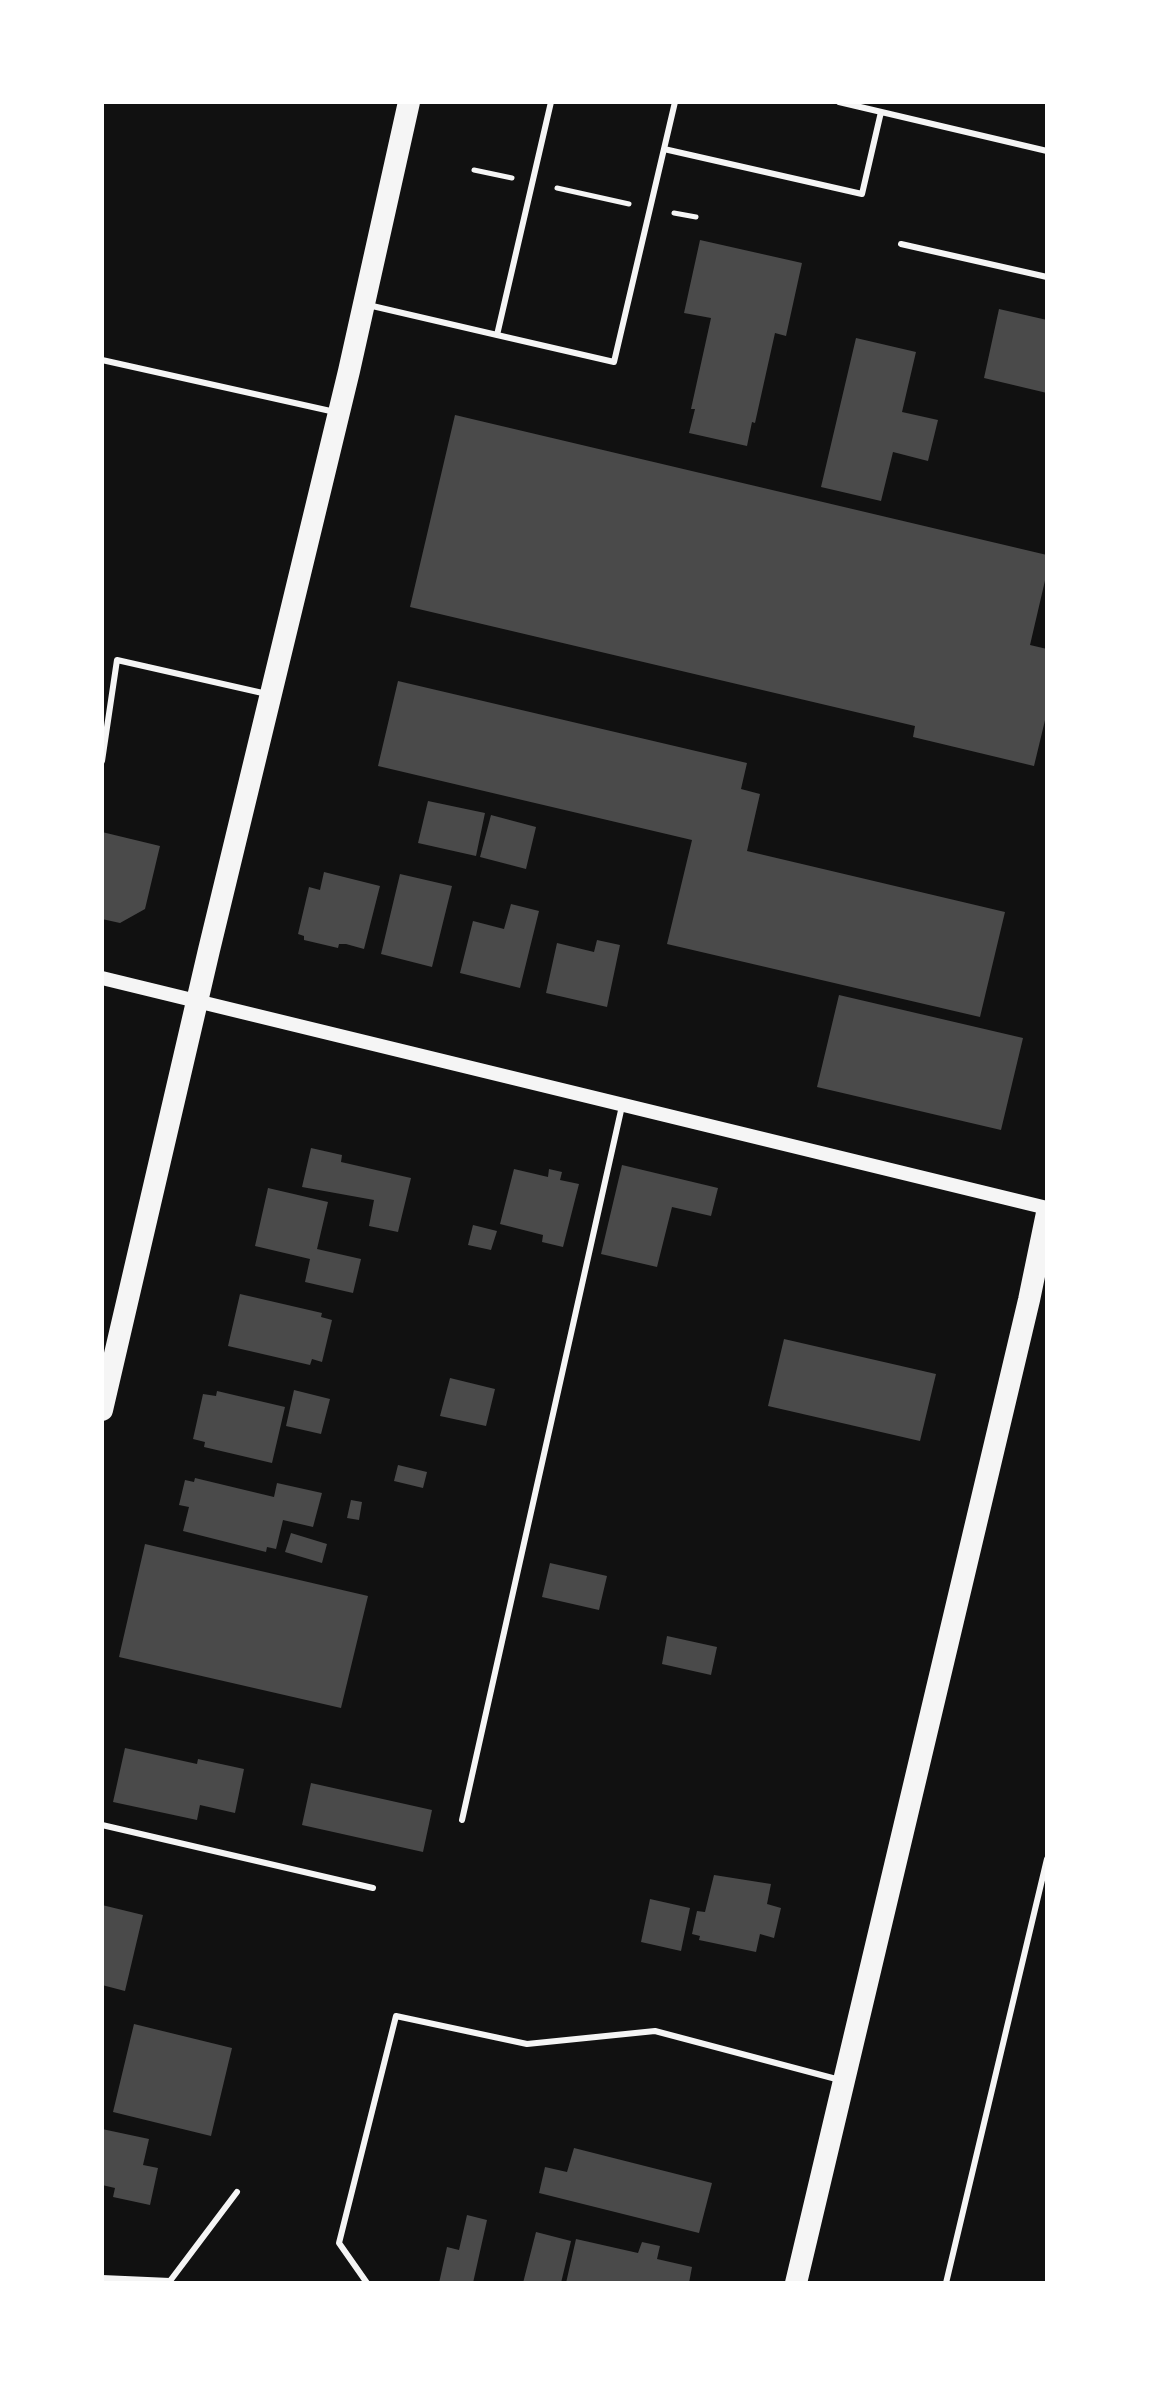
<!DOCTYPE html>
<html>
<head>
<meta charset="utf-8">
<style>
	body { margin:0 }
	#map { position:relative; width:1149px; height:2385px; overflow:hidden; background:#111; font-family:"Archivo Narrow",sans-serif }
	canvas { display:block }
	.frame { position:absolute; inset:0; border:104px solid #fff; pointer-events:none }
</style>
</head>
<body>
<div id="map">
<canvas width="1149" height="2385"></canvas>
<div class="frame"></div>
</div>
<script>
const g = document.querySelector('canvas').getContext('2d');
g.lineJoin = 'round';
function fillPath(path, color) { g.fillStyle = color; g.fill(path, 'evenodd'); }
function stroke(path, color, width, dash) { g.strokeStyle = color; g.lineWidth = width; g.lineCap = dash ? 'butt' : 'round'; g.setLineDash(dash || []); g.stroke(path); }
const building = new Path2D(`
	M 700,240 L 802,263 L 786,336 L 775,333 L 755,423 L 752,422 L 747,446 L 689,433 L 695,409 L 691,409 L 711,318 L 684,313 Z
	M 999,309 L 1047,320 L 1047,393 L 984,378 Z
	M 856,338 L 916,352 L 902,412 L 938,420 L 928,461 L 893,452 L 881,501 L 821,487 Z
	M 455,415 L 1047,555 L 1047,572 L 1030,645 L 1047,649 L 1047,712 L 1034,766 L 913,737 L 915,726 L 410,607 Z
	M 398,681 L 747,763 L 741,789 L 760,794 L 747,851 L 1005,912 L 980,1017 L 667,944 L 692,840 L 378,766 Z
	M 428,801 L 485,813 L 476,856 L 418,843 Z
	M 491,815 L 536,827 L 526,869 L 480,857 Z
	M 102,832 L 160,846 L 145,909 L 120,923 L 102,919 Z
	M 324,872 L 380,886 L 364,949 L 346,944 L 339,944 L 338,948 L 304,940 L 304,936 L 298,934 L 309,887 L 320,890 Z
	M 400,874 L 452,886 L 432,967 L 381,954 Z
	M 511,904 L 539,911 L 520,988 L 460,973 L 473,921 L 504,929 Z
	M 597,940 L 620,945 L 607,1007 L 546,993 L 557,943 L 594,952 Z
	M 839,995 L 1023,1038 L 1001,1130 L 817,1087 Z
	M 311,1148 L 342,1155 L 341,1162 L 411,1178 L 398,1232 L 369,1226 L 374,1200 L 302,1187 Z
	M 622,1165 L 718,1188 L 711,1216 L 672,1207 L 657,1267 L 601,1254 Z
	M 514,1169 L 548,1177 L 549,1169 L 562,1172 L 560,1180 L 579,1184 L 563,1247 L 542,1242 L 543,1235 L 500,1224 Z
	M 268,1188 L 328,1202 L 317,1249 L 361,1259 L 353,1293 L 305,1282 L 310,1259 L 255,1246 Z
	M 473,1225 L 497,1231 L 491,1250 L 468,1245 Z
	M 240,1294 L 322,1313 L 321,1317 L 332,1320 L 322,1362 L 312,1359 L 310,1365 L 228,1346 Z
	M 784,1339 L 936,1374 L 920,1441 L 768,1406 Z
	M 450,1378 L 495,1389 L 486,1426 L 440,1416 Z
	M 294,1390 L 330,1399 L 321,1434 L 286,1426 Z
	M 217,1391 L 285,1407 L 272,1463 L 204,1447 L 205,1442 L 193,1439 L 203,1394 L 216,1396 Z
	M 398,1465 L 427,1472 L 423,1488 L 394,1481 Z
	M 195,1478 L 274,1497 L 277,1483 L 322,1493 L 313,1527 L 283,1520 L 276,1549 L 267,1547 L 266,1552 L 183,1531 L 189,1507 L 179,1505 L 185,1480 L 194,1482 Z
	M 351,1500 L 362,1502 L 359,1520 L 347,1518 Z
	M 291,1533 L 327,1544 L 322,1563 L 285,1552 Z
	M 145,1544 L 368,1596 L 341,1708 L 119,1657 Z
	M 550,1563 L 607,1576 L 599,1610 L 542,1597 Z
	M 667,1636 L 717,1647 L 711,1675 L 662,1664 Z
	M 125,1748 L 197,1764 L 198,1759 L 244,1769 L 235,1813 L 200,1805 L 197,1820 L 113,1802 Z
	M 311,1783 L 432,1810 L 423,1852 L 302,1825 Z
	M 714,1875 L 771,1884 L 767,1904 L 781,1908 L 774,1938 L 760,1934 L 756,1952 L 699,1940 L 700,1936 L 692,1934 L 697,1911 L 705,1912 Z
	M 650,1899 L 690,1908 L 681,1951 L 641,1942 Z
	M 102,1905 L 143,1915 L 125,1991 L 102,1985 Z
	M 134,2024 L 232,2048 L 211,2136 L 113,2112 Z
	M 102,2129 L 149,2139 L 143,2165 L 158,2168 L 150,2205 L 113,2197 L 115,2188 L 102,2185 Z
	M 574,2148 L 712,2183 L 699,2233 L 539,2193 L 545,2167 L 567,2172 Z
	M 467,2215 L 487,2220 L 473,2283 L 439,2283 L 447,2247 L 459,2250 Z
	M 536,2232 L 571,2241 L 561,2283 L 523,2283 Z
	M 576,2239 L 638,2253 L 642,2242 L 660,2246 L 657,2259 L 692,2267 L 689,2283 L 566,2283 Z`);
const path = new Path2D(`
	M 474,170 L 512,178
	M 557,188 L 629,204
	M 674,213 L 696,217`);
const service = new Path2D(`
	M 551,102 L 497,335 L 614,362 L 675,102
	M 839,102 L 1047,151
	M 664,149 L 862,194 L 881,112
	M 901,244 L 1047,277
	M 368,305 L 497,335
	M 102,360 L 335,412
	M 102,761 L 117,660 L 267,694
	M 462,1820 L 622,1106
	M 102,1825 L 373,1888
	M 102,2278 L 170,2281 L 237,2192
	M 367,2283 L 339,2243 L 396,2016 L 527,2044 L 655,2031 L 840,2080
	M 946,2283 L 1047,1859`);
const tertiary = new Path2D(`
	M 102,978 L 1047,1208`);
const trunk = new Path2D(`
	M 102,1410 L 209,950 L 349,371 L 409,102
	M 796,2283 L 1029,1300 L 1047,1213`);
fillPath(building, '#4a4a4a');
stroke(path, '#f5f5f5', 5);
stroke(service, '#f5f5f5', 6);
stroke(tertiary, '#f5f5f5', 14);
stroke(trunk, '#f5f5f5', 22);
</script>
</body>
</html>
